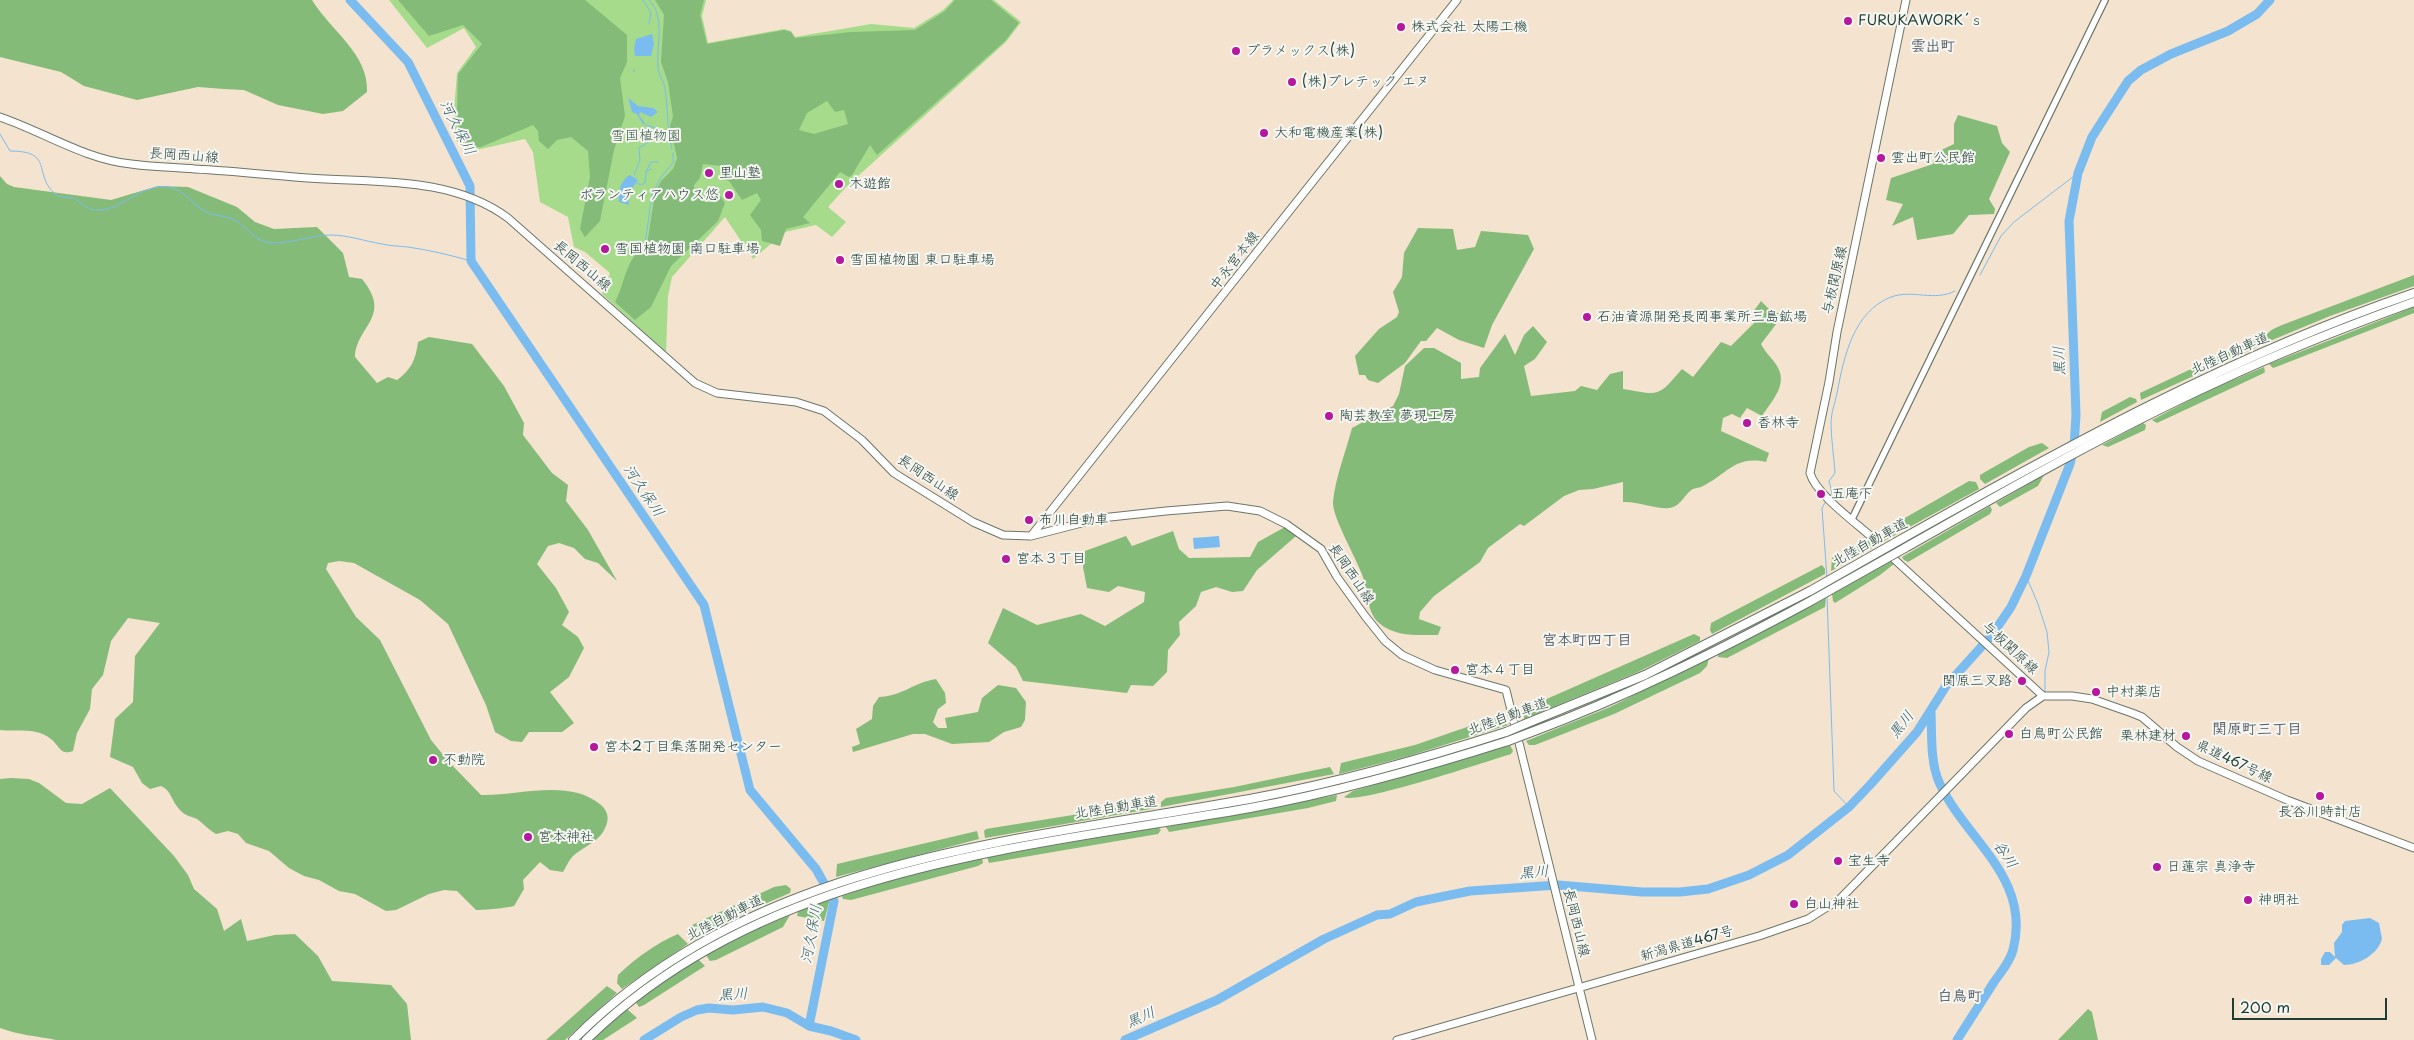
<!DOCTYPE html>
<html>
<head>
<meta charset="utf-8">
<style>
	body { margin:0 }
	#map { position:relative; width:2414px; height:1040px; overflow:hidden; background:#f4e3ce; font-family:"Playpen Sans",sans-serif }
	canvas { display:block }
	.scale { position:absolute; left:2232px; top:998px; width:155px; height:22px; box-sizing:border-box; border:2px solid #1f3d34; border-top:0; padding-left:6px; font-size:15px; line-height:18px; white-space:nowrap; color:#1f3d34; -webkit-text-stroke:4px #f6f6f2; paint-order:stroke }
</style>
</head>
<body>
<div id="map">
<canvas width="2414" height="1040"></canvas>
<div class="scale">200 m</div>
</div>
<script>
const g = document.querySelector('canvas').getContext('2d');
g.lineJoin = 'round';
function fillPath(path, color) { g.fillStyle = color; g.fill(path, 'evenodd'); }
function stroke(path, color, width, dash) { g.strokeStyle = color; g.lineWidth = width; g.lineCap = dash ? 'butt' : 'round'; g.setLineDash(dash || []); g.stroke(path); }
function write(font, color, halo, rows, align = 'center') {
  g.font = font + ' "Playpen Sans","Klee One",sans-serif'; g.lineWidth = 4; g.setLineDash([]); g.textBaseline = 'middle'; g.strokeStyle = halo; g.fillStyle = color; for (const [text, x, y, turn = 0] of rows) {
    g.save(); g.translate(x, y); g.rotate((+turn || 0) * Math.PI / 180); g.textAlign = isNaN(turn) ? turn : align; if (halo) g.strokeText(text, 0, 0); g.fillText(text, 0, 0); g.restore();
  }
}
const green = new Path2D(`
	M 389,0 L 706,0 L 702,16 L 708,43 L 784,29 L 791,31 L 795,37 L 871,24 L 914,28 L 943,10 L 953,0 L 994,0 L 1021,22 L 1006,42 L 847,186 L 828,207 L 846,222 L 832,237 L 816,225 L 785,232 L 753,259 L 725,217 L 672,277 L 668,296 L 666,353 L 602,294 L 610,273 L 585,252 L 574,247 L 568,217 L 540,202 L 533,152 L 525,139 L 476,150 L 456,141 L 454,110 L 457,73 L 476,47 L 464,28 L 427,48 Z`);
const forest = new Path2D(`
	M 0,0 L 312,0 C 330,30 369,54 367,92 L 343,111 L 323,114 L 278,105 L 244,90 L 224,89 L 198,87 L 137,100 L 84,86 L 61,72 L 0,57 Z
	M 398,0 L 585,0 L 627,35 L 627,62 L 620,78 L 625,116 L 614,150 L 600,221 L 585,237 L 580,229 L 590,177 L 588,151 L 571,137 L 557,140 L 548,149 L 539,141 L 538,131 L 533,125 L 481,147 L 474,147 L 460,141 L 457,111 L 458,74 L 482,44 L 463,25 L 429,36 Z
	M 655,0 L 704,0 L 700,15 L 707,44 L 784,30 L 791,32 L 795,38 L 851,32 L 915,30 L 945,11 L 955,0 L 991,0 L 1019,23 L 1005,41 L 877,155 L 870,145 L 852,175 L 849,177 L 840,172 L 803,217 L 810,223 L 786,229 L 780,246 L 762,241 L 761,230 L 750,215 L 761,200 L 757,193 L 742,200 L 729,181 L 720,178 L 722,166 L 703,164 L 700,178 L 694,185 L 694,194 L 705,202 L 710,202 L 718,193 L 725,203 L 718,221 L 671,266 L 651,307 L 635,320 L 615,302 C 626,282 625,257 647,245 L 655,193 L 661,181 L 673,169 L 677,158 L 670,126 L 673,116 L 668,82 L 661,62 L 664,15 ZM 827,101 L 835,112 L 844,110 L 848,124 L 814,134 L 799,130 L 807,113 Z
	M 1958,115 L 1997,126 L 2002,143 L 2010,152 L 1989,199 L 1995,209 L 1994,214 L 1969,215 L 1953,234 L 1917,240 L 1913,217 L 1892,226 L 1903,204 L 1886,200 L 1891,178 L 1933,164 L 1933,154 L 1954,144 L 1954,124 Z
	M 0,176 L 7,184 L 14,187 L 111,200 L 158,186 L 188,187 L 237,207 L 255,222 L 274,229 L 317,227 L 343,253 L 349,277 L 362,279 C 393,317 356,326 355,357 L 377,383 L 388,377 L 397,380 C 411,370 416,359 418,342 L 429,337 L 472,344 L 504,386 L 524,423 L 523,435 L 552,473 L 568,485 L 566,501 L 588,530 L 617,581 L 598,563 L 585,559 L 574,548 L 559,543 L 548,546 L 537,564 L 556,588 L 569,612 L 562,625 L 578,637 L 584,648 L 569,677 L 550,692 L 574,723 L 562,732 L 529,732 L 522,742 L 511,741 L 495,732 L 486,705 L 448,624 L 420,600 L 354,563 L 339,561 L 328,563 L 326,569 L 356,617 L 380,640 L 431,740 L 449,762 L 481,795 C 519,796 569,778 601,805 C 610,813 609,822 603,832 C 597,842 582,848 573,856 C 569,860 566,867 563,872 L 550,870 L 540,862 L 523,880 L 524,889 L 514,906 C 507,908 484,910 476,910 L 457,891 L 444,890 L 429,894 L 396,910 L 386,911 L 355,894 L 339,891 L 319,880 L 304,876 L 289,868 L 269,851 L 246,843 L 238,834 L 228,831 L 216,834 C 209,830 204,824 197,819 C 191,816 185,816 180,810 C 171,801 172,791 161,786 L 150,789 L 142,783 L 133,767 L 110,757 L 115,719 L 133,702 L 135,656 L 160,623 L 128,618 L 111,641 L 103,675 L 92,689 L 90,709 L 77,733 L 73,751 C 60,756 59,745 51,739 C 36,727 18,732 0,730 Z
	M 1418,228 L 1453,229 L 1457,250 L 1475,247 L 1481,231 L 1528,235 L 1534,249 L 1492,325 L 1484,348 L 1459,340 L 1437,328 L 1426,341 L 1421,341 L 1405,363 L 1378,383 L 1368,380 L 1365,375 L 1359,375 L 1355,356 L 1379,329 L 1397,317 L 1399,312 L 1393,292 L 1402,277 L 1404,253 Z
	M 2414,275 L 2414,286 L 2330,316 L 2265,343 C 2264,332 2273,329 2282,325 Z
	M 1761,301 L 1770,310 L 1783,315 L 1761,344 C 1765,352 1770,356 1775,363 C 1790,383 1773,399 1762,416 L 1747,408 L 1740,418 L 1732,414 L 1723,418 L 1721,431 L 1769,453 L 1766,462 C 1734,455 1727,475 1701,487 C 1698,488 1695,488 1693,489 C 1684,494 1681,507 1669,508 C 1658,510 1638,501 1623,502 L 1623,482 L 1593,489 L 1579,490 L 1564,496 L 1524,526 L 1520,524 L 1488,548 L 1480,562 L 1434,596 L 1420,612 L 1419,619 L 1441,627 L 1438,635 C 1417,635 1395,637 1379,623 C 1366,611 1368,591 1363,577 C 1357,559 1332,517 1333,502 C 1335,479 1346,451 1352,428 L 1393,406 L 1399,394 L 1405,366 L 1424,348 L 1434,348 L 1461,363 L 1461,379 L 1479,377 L 1480,368 L 1505,334 L 1515,355 L 1524,335 L 1533,326 L 1547,342 L 1535,359 L 1524,366 L 1531,396 L 1575,391 L 1581,386 L 1597,390 L 1610,374 L 1623,371 L 1623,389 C 1660,395 1657,398 1682,369 L 1693,377 L 1721,342 L 1731,346 L 1754,323 L 1753,312 Z
	M 2414,307 L 2414,313 L 2276,367 L 2273,368 L 2269,364 Z
	M 2253,340 L 2258,340 L 2261,345 L 2141,400 L 2140,393 Z
	M 2264,367 L 2265,372 L 2262,374 L 2157,423 L 2152,420 L 2207,391 Z
	M 2130,397 L 2136,399 L 2137,402 L 2100,422 L 2102,412 Z
	M 2143,423 L 2146,425 L 2145,430 L 2108,447 L 2102,445 Z
	M 2042,443 L 2049,448 L 1985,484 L 1980,479 L 1980,475 L 1985,472 L 2029,447 Z
	M 2044,475 L 2038,486 L 2000,507 L 1996,503 Z
	M 1969,481 L 1976,482 L 1979,489 L 1884,541 L 1884,530 Z
	M 1990,506 L 1992,510 L 1990,514 L 1908,562 L 1904,560 L 1902,557 Z
	M 1285,527 L 1296,536 L 1257,570 L 1243,591 L 1232,592 L 1216,587 L 1201,592 L 1196,606 L 1179,622 L 1180,635 L 1168,650 L 1167,672 L 1153,686 L 1131,685 L 1127,693 L 1023,681 L 1016,667 L 988,643 L 1003,608 L 1037,625 L 1081,614 L 1105,626 L 1144,602 L 1145,592 L 1118,586 L 1109,592 L 1087,588 L 1083,567 L 1085,551 L 1126,536 L 1132,546 L 1173,531 L 1179,549 L 1189,558 L 1250,557 L 1258,542 Z
	M 1869,540 L 1876,546 L 1831,571 L 1832,558 Z
	M 1891,561 L 1894,564 L 1880,575 L 1835,603 L 1833,601 L 1832,594 Z
	M 1822,565 L 1825,569 L 1825,574 L 1712,634 L 1710,630 L 1711,623 Z
	M 1826,598 L 1825,607 L 1727,658 L 1718,657 L 1718,654 Z
	M 1694,634 L 1700,637 L 1700,641 L 1638,672 L 1524,719 L 1524,711 L 1533,705 Z
	M 1709,658 L 1707,666 L 1700,673 L 1614,714 L 1535,745 L 1529,745 L 1526,741 L 1610,707 Z
	M 936,679 L 945,693 L 946,703 L 938,709 L 933,722 L 938,728 L 947,728 L 945,718 L 978,712 L 982,698 L 998,685 L 1016,688 L 1026,702 L 1025,720 L 1021,727 L 1004,732 L 989,742 L 952,744 L 925,734 L 913,734 L 853,752 L 852,747 L 860,744 L 856,729 L 872,719 L 873,706 L 879,697 C 900,697 915,682 936,679 Z
	M 1493,718 L 1500,718 L 1508,725 L 1409,756 L 1339,774 L 1341,763 L 1415,745 Z
	M 1510,745 L 1513,751 L 1511,754 C 1488,761 1357,805 1344,797 L 1353,791 Z
	M 1330,767 L 1334,774 L 1161,807 L 1161,802 L 1166,798 L 1234,787 Z
	M 11,778 L 29,779 L 39,783 L 66,803 L 82,804 L 110,788 L 174,856 L 188,875 L 194,889 L 217,909 L 224,931 L 241,919 L 247,941 L 275,935 L 295,934 L 318,956 L 332,981 L 391,985 L 407,1004 L 411,1040 L 56,1040 C 37,1036 18,1035 0,1028 L 0,779 Z
	M 1337,795 L 1336,801 L 1308,808 L 1169,832 L 1166,827 Z
	M 1153,802 L 1156,808 L 985,838 L 984,831 L 986,829 Z
	M 1158,827 L 1161,830 L 1158,834 L 989,863 L 987,857 Z
	M 977,831 L 979,839 L 836,877 L 837,864 Z
	M 982,858 L 983,863 L 978,866 L 851,900 L 843,899 L 842,896 C 888,880 935,868 982,858 Z
	M 786,885 L 791,889 L 790,893 L 746,912 L 692,941 L 687,933 L 690,926 L 774,887 Z
	M 830,899 L 824,921 L 797,916 L 798,911 Z
	M 790,915 L 783,927 L 716,960 L 710,961 L 706,955 L 736,938 Z
	M 678,934 L 688,944 L 622,989 L 617,983 L 618,975 C 635,959 656,943 678,934 Z
	M 698,959 L 705,966 L 644,1005 L 639,1007 L 635,1001 Z
	M 607,986 L 617,993 L 565,1040 L 546,1040 Z
	M 627,1009 L 637,1018 L 603,1040 L 591,1040 Z
	M 2088,1009 L 2092,1012 L 2098,1040 L 2058,1040 Z`);
const water = new Path2D(`
	M 652,34 L 654,44 L 651,56 L 635,56 L 634,48 L 636,39 Z
	M 628,98 L 638,106 L 653,108 L 658,112 L 651,117 L 640,112 L 639,115 L 646,125 L 643,124 L 637,114 L 632,112 Z
	M 630,175 L 638,180 L 628,194 L 629,205 L 619,202 C 617,193 621,179 630,175 Z
	M 1219,536 L 1220,547 L 1194,549 L 1193,538 Z
	M 2370,918 L 2379,923 L 2382,939 C 2378,954 2359,965 2344,965 L 2336,958 L 2329,965 L 2321,965 L 2321,959 L 2325,952 L 2330,952 L 2335,957 L 2334,943 L 2342,932 L 2342,925 L 2345,921 Z`);
const stream = new Path2D(`
	M 643,0 L 651,13 L 649,24
	M 649,0 C 666,17 656,45 658,67 C 658,74 664,81 665,88 C 668,109 667,129 672,149
	M 634,72 L 634,69
	M 0,134 L 10,151 C 54,151 33,173 54,193 C 60,199 68,196 75,199 C 82,203 87,209 95,210 C 119,213 138,184 169,187 C 183,189 191,203 203,210 C 214,217 228,215 238,222 C 248,229 254,239 266,242 C 286,246 309,235 330,235 C 348,235 364,241 382,244 C 390,246 399,246 408,247 C 429,250 450,255 471,261
	M 646,172 L 651,162 L 658,162
	M 634,175 L 640,160 L 639,148 L 656,137 L 656,128 L 646,125
	M 637,183 L 641,185 L 645,183 L 646,172 L 651,169
	M 645,244 L 652,195 L 661,177 L 673,163 L 673,153
	M 1980,275 L 2001,236 L 2014,222 L 2078,173
	M 1830,496 L 1832,493 L 1829,481 L 1835,473 C 1834,456 1831,439 1831,423 C 1831,413 1835,403 1837,393 C 1844,357 1853,312 1891,297 C 1913,289 1934,302 1955,291
	M 1826,501 L 1822,508 L 1827,578
	M 2026,576 L 2038,604 L 2047,632 L 2049,652 L 2045,671 L 2045,692
	M 1827,597 L 1834,791 L 1849,807`);
const river = new Path2D(`
	M 350,0 L 408,62 L 470,186 L 471,261 L 704,605 L 750,790 L 816,869 L 834,901 L 809,1026
	M 1931,711 C 1932,735 1930,761 1939,782 C 1965,840 2032,877 2013,950 C 2010,962 2001,972 1994,982 C 1982,1001 1969,1021 1957,1040
	M 644,1040 L 681,1017 L 697,1010 L 709,1008 L 733,1010 L 763,1007 L 787,1013 L 809,1026 L 831,1031 L 856,1040
	M 1125,1040 L 1217,1000 L 1324,939 L 1377,915 L 1390,914 L 1416,902 L 1470,891 L 1558,885 L 1642,892 L 1680,892 L 1708,889 L 1749,875 L 1788,855 L 1849,807 L 1870,785 L 1917,732 L 1946,686 L 1992,635 L 2011,607 L 2026,576 L 2070,464 L 2074,447 L 2076,415 L 2069,221 L 2078,173 L 2092,137 L 2128,81 L 2141,70 L 2171,54 L 2228,31 L 2257,14 L 2270,0`);
const minor = new Path2D(`
	M 1852,519 L 2105,0`);
const major = new Path2D(`
	M 0,117 C 44,132 84,159 131,164 C 152,167 174,167 195,169 C 233,171 270,175 308,178 C 376,183 451,176 508,218 L 695,383 L 717,393 L 796,402 L 824,411 L 862,440 L 894,473 L 973,522 L 1003,535 L 1031,536 L 1101,518 L 1166,511 L 1227,506 L 1260,511 L 1286,524 L 1321,549 L 1337,577 L 1365,616 L 1385,641 L 1402,655 L 1435,670 L 1506,690 L 1592,1040
	M 1031,536 L 1457,0
	M 1876,541 C 1858,524 1816,495 1810,473 L 1829,382 L 1837,332 L 1906,0
	M 1894,559 L 2043,696
	M 1397,1040 L 1759,936 L 1808,919 L 1840,899 L 2026,708 L 2043,696 L 2072,696 L 2092,699 L 2132,713 L 2142,717 L 2177,747 L 2198,761 L 2287,800 L 2414,848`);
const highway = new Path2D(`
	M 1898,541 C 2065,447 2232,355 2414,293
	M 1905,548 C 2007,490 2110,431 2217,382 C 2281,352 2347,326 2414,302
	M 1525,724 L 1645,675 L 1810,591
	M 1529,733 C 1626,697 1718,651 1809,602
	M 573,1040 C 758,855 1018,842 1260,797 C 1344,781 1425,758 1506,732
	M 586,1040 C 765,866 1017,849 1250,808 C 1337,792 1423,768 1508,741`);
const highwayBridge = new Path2D(`
	M 1810,591 L 1898,541
	M 1809,602 L 1905,548
	M 1506,732 L 1525,724
	M 1508,741 L 1529,733`);
const markers = [
	[1848,21,5,"#b5179e"],
	[1401,27,5,"#b5179e"],
	[1236,51,5,"#b5179e"],
	[1292,82,5,"#b5179e"],
	[1264,133,5,"#b5179e"],
	[1881,158,5,"#b5179e"],
	[709,173,5,"#b5179e"],
	[839,184,5,"#b5179e"],
	[729,195,5,"#b5179e"],
	[605,249,5,"#b5179e"],
	[840,260,5,"#b5179e"],
	[1587,317,5,"#b5179e"],
	[1329,416,5,"#b5179e"],
	[1747,423,5,"#b5179e"],
	[1821,494,5,"#b5179e"],
	[1029,520,5,"#b5179e"],
	[1006,559,5,"#b5179e"],
	[1455,670,5,"#b5179e"],
	[2022,681,5,"#b5179e"],
	[2096,692,5,"#b5179e"],
	[2009,734,5,"#b5179e"],
	[2186,736,5,"#b5179e"],
	[594,747,5,"#b5179e"],
	[433,760,5,"#b5179e"],
	[2320,796,5,"#b5179e"],
	[528,837,5,"#b5179e"],
	[1838,861,5,"#b5179e"],
	[2157,867,5,"#b5179e"],
	[2248,900,5,"#b5179e"],
	[1794,904,5,"#b5179e"]
];
const poiNames = [
	["FURUKAWORK´ｓ",1858,21],
	["株式会社 太陽工機",1411,27],
	["プラメックス(株)",1246,51],
	["(株)プレテック エヌ",1302,82],
	["大和電機産業(株)",1274,133],
	["雲出町公民館",1891,158],
	["里山塾",719,173],
	["木遊館",849,184],
	["ボランティアハウス悠",719,195,"right"],
	["雪国植物園 南口駐車場",615,249],
	["雪国植物園 東口駐車場",850,260],
	["石油資源開発長岡事業所三島鉱場",1597,317],
	["陶芸教室 夢現工房",1339,416],
	["香林寺",1757,423],
	["五庵下",1831,494],
	["布川自動車",1039,520],
	["宮本３丁目",1016,559],
	["宮本４丁目",1465,670],
	["関原三叉路",2012,681,"right"],
	["中村薬店",2106,692],
	["白鳥町公民館",2019,734],
	["栗林建材",2176,736,"right"],
	["宮本2丁目集落開発センター",604,747],
	["不動院",443,760],
	["長谷川時計店",2320,812,"center"],
	["宮本神社",538,837],
	["宝生寺",1848,861],
	["日蓮宗 真浄寺",2167,867],
	["神明社",2258,900],
	["白山神社",1804,904]
];
const parkNames = [
	["雪国植物園",646,136]
];
const streetNames = [
	["長岡西山線",184,156,4],
	["中永宮本線",1235,261,-52],
	["長岡西山線",582,266,40],
	["与板関原線",1835,280,-77],
	["北陸自動車道",2230,354,-24],
	["長岡西山線",928,478,34],
	["北陸自動車道",1870,543,-29],
	["長岡西山線",1351,574,56],
	["与板関原線",2010,648,43],
	["北陸自動車道",1508,717,-20],
	["県道467号線",2234,762,25],
	["北陸自動車道",1116,808,-9],
	["北陸自動車道",725,918,-27],
	["長岡西山線",1576,923,76],
	["新潟県道467号",1687,944,-16]
];
const neighbourhoodNames = [
	["雲出町",1933,47],
	["宮本町四丁目",1587,641],
	["関原町三丁目",2257,730],
	["白鳥町",1960,997]
];
const waterNames = [
	["河久保川",457,128,63],
	["黒川",2060,361,-92],
	["河久保川",643,491,56],
	["黒川",1902,725,-52],
	["谷川",2005,855,57],
	["黒川",1534,873,-4],
	["河久保川",812,934,-80],
	["黒川",733,995,-3],
	["黒川",1141,1018,-23]
];
fillPath(green, '#a6db8c');
fillPath(forest, '#84bb78');
fillPath(water, '#7bbcf0');
stroke(stream, '#7bbcf0', 1);
stroke(river, '#7bbcf0', 9);
stroke(minor, '#6a776a', 8);
stroke(major, '#6a776a', 9);
stroke(highway, '#6a776a', 10);
stroke(minor, '#fff', 5.5);
stroke(major, '#fff', 7);
stroke(highway, '#fff', 8);
stroke(highwayBridge, '#6a776a', 10, []);
stroke(highwayBridge, '#fff', 8);
for (const [x, y, r, color] of markers) { const dot = new Path2D(); dot.arc(x, y, r, 0, 2 * Math.PI); g.fillStyle = color; g.fill(dot); stroke(dot, '#f6f6f2', 2); }
write('14px', '#1f3d34', '#f6f6f2', poiNames, 'left');
write('14px', '#3a5d46', '#f6f6f2', parkNames);
write('14px', '#1f3d34', '#f6f6f2', streetNames);
write('bold 15px', '#595f68', '#f6f6f2', neighbourhoodNames);
write('italic 15px', '#365d63', '#f6f6f2', waterNames);
</script>
</body>
</html>
